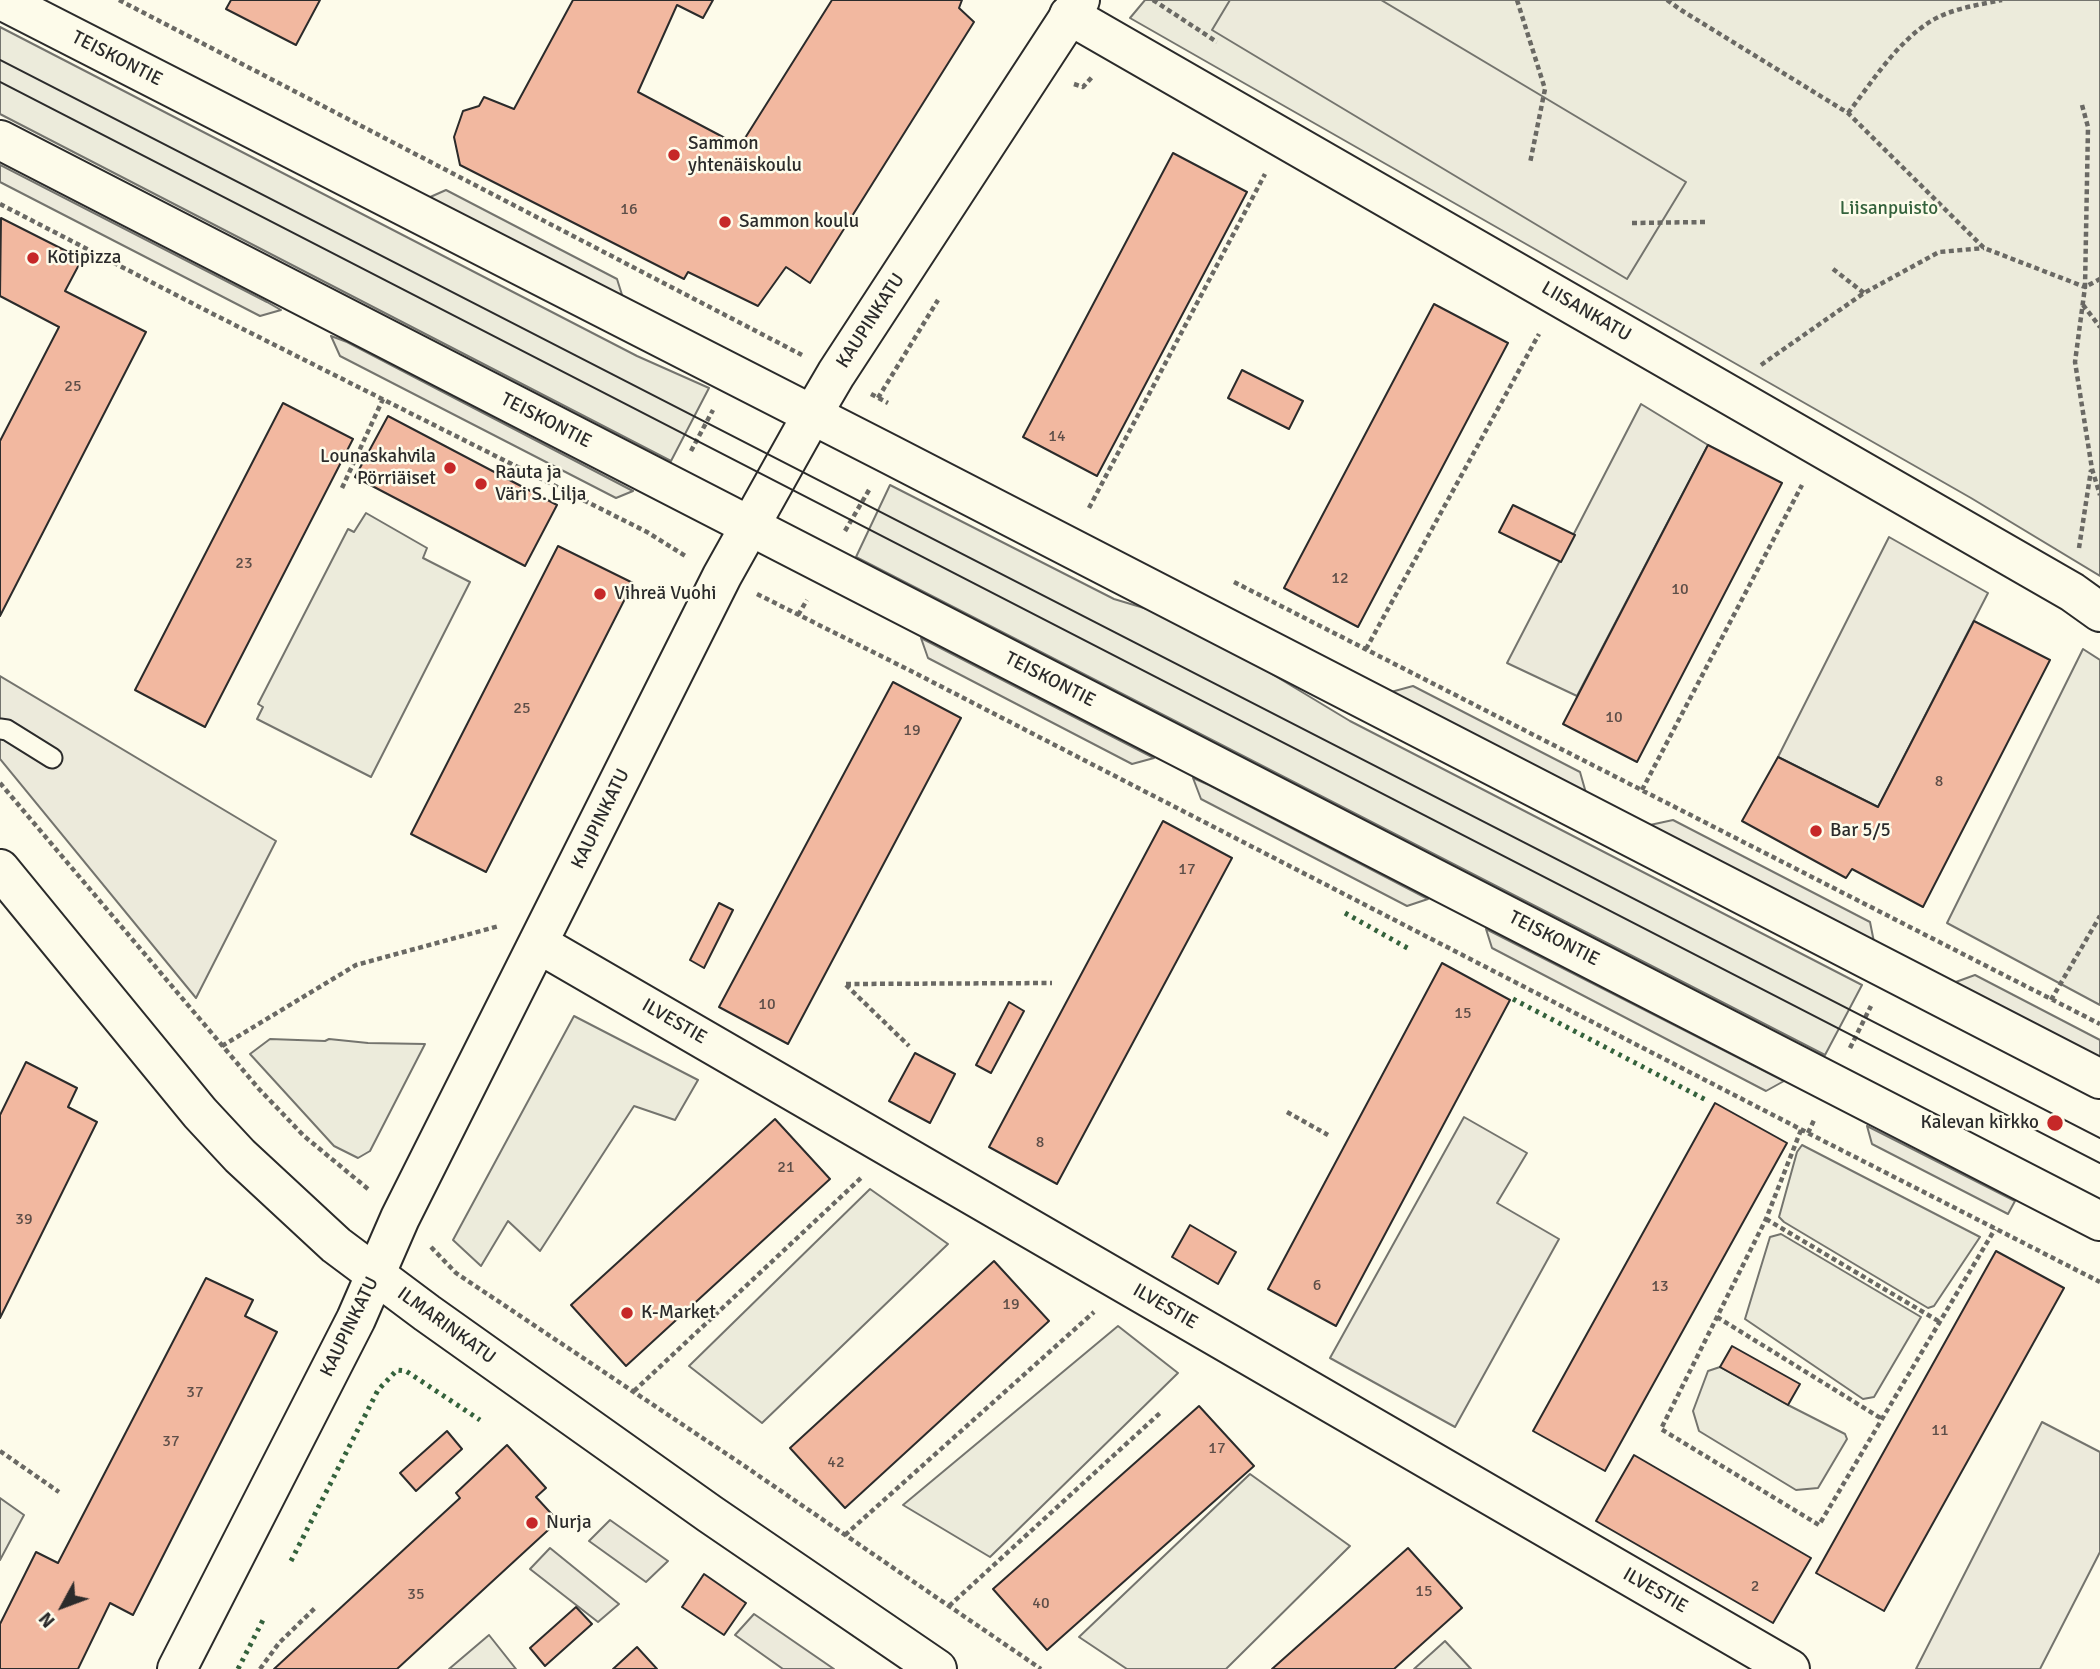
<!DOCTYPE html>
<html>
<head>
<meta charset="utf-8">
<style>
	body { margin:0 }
	#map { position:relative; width:2100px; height:1669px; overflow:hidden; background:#fdfbea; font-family:Signika,sans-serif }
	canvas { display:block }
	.north { position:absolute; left:28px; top:1571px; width:70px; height:70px; -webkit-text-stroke:5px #fdfbea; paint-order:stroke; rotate:229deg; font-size:19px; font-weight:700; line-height:28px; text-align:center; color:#2b2b2b }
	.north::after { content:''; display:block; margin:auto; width:24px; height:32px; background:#2b2b2b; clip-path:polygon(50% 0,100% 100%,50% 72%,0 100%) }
</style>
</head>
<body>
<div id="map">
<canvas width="2100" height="1669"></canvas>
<div class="north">N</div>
</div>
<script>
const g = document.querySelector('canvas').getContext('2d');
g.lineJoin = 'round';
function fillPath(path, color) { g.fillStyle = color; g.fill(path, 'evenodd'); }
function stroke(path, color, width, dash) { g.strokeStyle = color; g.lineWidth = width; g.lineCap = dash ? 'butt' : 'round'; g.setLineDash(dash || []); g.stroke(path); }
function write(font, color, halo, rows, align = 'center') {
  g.font = font + ' Signika,sans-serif'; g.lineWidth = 5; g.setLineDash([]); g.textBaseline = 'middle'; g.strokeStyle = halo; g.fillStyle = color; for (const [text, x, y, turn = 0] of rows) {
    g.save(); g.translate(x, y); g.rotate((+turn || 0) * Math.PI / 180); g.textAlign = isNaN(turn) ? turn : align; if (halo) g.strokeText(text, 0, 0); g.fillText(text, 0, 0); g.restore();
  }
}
const green = new Path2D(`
	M 1145,0 L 2100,0 L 2100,576 L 1971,498 L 1130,18 Z
	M 0,27 L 637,356 L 709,388 L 671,461 L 0,114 Z
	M 890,485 L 1114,599 L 1174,617 L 1189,624 L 1350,721 L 1862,985 L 1825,1055 L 856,557 Z
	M 366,513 L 427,548 L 423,558 L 470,582 L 371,777 L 257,719 L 263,707 L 258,704 L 348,529 L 354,532 Z
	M 2083,649 L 2100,660 L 2100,1005 L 1947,923 Z
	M 574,1016 L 698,1080 L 675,1120 L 634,1106 L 540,1251 L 508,1221 L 481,1266 L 453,1240 Z
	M 270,1039 L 325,1041 L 329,1039 L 368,1043 L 425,1044 L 370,1151 L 358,1158 L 334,1146 L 250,1054 Z
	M 1802,1145 L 1980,1237 L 1934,1306 L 1928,1308 L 1784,1222 L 1779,1217 L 1797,1152 Z
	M 870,1189 L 948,1244 L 762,1423 L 689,1366 Z
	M 1781,1234 L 1921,1317 L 1874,1397 L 1863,1399 L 1745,1319 L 1770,1237 Z
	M 1118,1326 L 1178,1373 L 990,1557 L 903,1505 Z
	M 1720,1367 L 1788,1405 L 1845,1434 L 1847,1439 L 1818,1488 L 1796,1490 L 1699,1431 L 1693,1411 L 1708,1371 Z
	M 1250,1474 L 1350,1546 L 1226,1669 L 1127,1669 L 1079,1637 Z
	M 0,1498 L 24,1515 L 0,1560 Z
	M 489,1635 L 516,1669 L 449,1669 Z
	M 1445,1641 L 1471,1669 L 1414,1669 Z`);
const parking = new Path2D(`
	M 1230,0 L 1381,0 L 1686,182 L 1627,279 L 1212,30 Z
	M 0,165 L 267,302 L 281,310 L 260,316 L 0,182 Z
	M 446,190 L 617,279 L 623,298 L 428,198 Z
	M 331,336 L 347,342 L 633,491 L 616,498 L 340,356 Z
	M 1641,404 L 1708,445 L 1577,696 L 1507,663 Z
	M 1889,537 L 1988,593 L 1878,807 L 1778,757 Z
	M 921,638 L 1154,758 L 1132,764 L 928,658 Z
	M 0,676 L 276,841 L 196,998 L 0,759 Z
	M 1413,686 L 1580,772 L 1586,793 L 1391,692 Z
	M 1193,778 L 1209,785 L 1428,899 L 1407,906 L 1201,799 Z
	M 1673,820 L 1870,922 L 1874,942 L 1650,825 Z
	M 1486,929 L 1784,1081 L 1766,1091 L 1492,948 Z
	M 1975,975 L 2100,1040 L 2100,1058 L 1953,983 Z
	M 1464,1117 L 1527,1153 L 1497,1203 L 1559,1239 L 1455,1427 L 1330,1358 Z
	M 1867,1126 L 2015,1201 L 2008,1214 L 1872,1144 Z
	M 2042,1422 L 2100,1452 L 2100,1552 L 2040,1669 L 1916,1669 Z
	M 610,1520 L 668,1561 L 646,1582 L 589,1541 Z
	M 550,1548 L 619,1604 L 598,1622 L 530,1569 Z
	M 754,1614 L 834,1669 L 783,1669 L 735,1635 Z`);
const building = new Path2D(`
	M 231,0 L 320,0 L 296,45 L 226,9 Z
	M 573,0 L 713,0 L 703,18 L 677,5 L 638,92 L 740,146 L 832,0 L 962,0 L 959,8 L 974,22 L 810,283 L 786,267 L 758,306 L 688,272 L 684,279 L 460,165 L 454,137 L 463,111 L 479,106 L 484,97 L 514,109 Z
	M 1173,153 L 1247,192 L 1097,476 L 1023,437 Z
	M 1,218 L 82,259 L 65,291 L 146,332 L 0,616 L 0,441 L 59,327 L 0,296 Z
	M 1434,304 L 1508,343 L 1358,627 L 1284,588 Z
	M 1242,370 L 1303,401 L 1289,429 L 1228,398 Z
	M 283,403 L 353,439 L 205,727 L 135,690 Z
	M 388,416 L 557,505 L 525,566 L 355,477 Z
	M 1708,445 L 1782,483 L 1637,762 L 1563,724 Z
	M 1513,505 L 1575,535 L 1561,562 L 1499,532 Z
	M 558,546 L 633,583 L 486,872 L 411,834 Z
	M 1974,621 L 2050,660 L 1923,907 L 1852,869 L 1846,878 L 1742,821 L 1778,757 L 1878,807 Z
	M 893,682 L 961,718 L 788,1044 L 719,1007 Z
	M 1163,821 L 1232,858 L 1057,1184 L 989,1147 Z
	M 719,903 L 733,910 L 704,968 L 690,960 Z
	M 1442,963 L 1510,1000 L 1336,1326 L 1268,1289 Z
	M 1009,1002 L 1024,1011 L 991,1073 L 976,1065 Z
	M 915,1053 L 955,1074 L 930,1123 L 889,1101 Z
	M 26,1062 L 77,1088 L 68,1107 L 97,1122 L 0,1318 L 0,1115 Z
	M 1715,1103 L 1787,1143 L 1605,1471 L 1533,1431 Z
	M 775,1119 L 830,1179 L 626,1366 L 571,1305 Z
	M 1190,1225 L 1236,1252 L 1218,1284 L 1172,1257 Z
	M 1996,1251 L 2064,1288 L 1884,1611 L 1816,1573 Z
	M 994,1261 L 1049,1321 L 845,1508 L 790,1448 Z
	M 206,1278 L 253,1300 L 245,1316 L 277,1332 L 133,1615 L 110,1603 L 78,1669 L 0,1669 L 0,1624 L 36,1552 L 58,1563 Z
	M 1732,1346 L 1800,1384 L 1788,1405 L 1720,1367 Z
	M 1199,1406 L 1254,1466 L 1047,1650 L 993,1589 Z
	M 447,1431 L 462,1449 L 416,1491 L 400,1473 Z
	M 507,1445 L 546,1488 L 536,1497 L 558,1521 L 397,1669 L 274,1669 L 460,1498 L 456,1493 Z
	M 1634,1455 L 1811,1558 L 1773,1623 L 1596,1521 Z
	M 1408,1548 L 1462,1608 L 1394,1669 L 1272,1669 Z
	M 704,1574 L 746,1603 L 724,1635 L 682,1607 Z
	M 576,1607 L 592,1624 L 545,1666 L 530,1648 Z
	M 637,1647 L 657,1669 L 613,1669 Z`);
const path = new Path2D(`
	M 119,0 L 802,355
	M 1153,0 L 1217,42
	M 1517,0 L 1545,89 L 1530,163
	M 1667,0 L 1681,10 L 1848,113 L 1984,248 L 2085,287 L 2075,362 L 2092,469 L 2100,495
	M 1074,84 L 1083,87 L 1092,77
	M 2082,105 L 2088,127 L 2085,287 L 2100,279
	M 1848,113 C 1872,82 1895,45 1928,23 C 1949,9 1977,5 2002,0
	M 0,204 L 213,314 L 647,532 L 687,557
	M 1632,223 L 1706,222
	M 1833,269 L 1864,293
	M 2083,305 L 2100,327
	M 1761,365 L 1864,293 L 1939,252 L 1984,248
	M 871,394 L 888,403
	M 878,398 L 938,300
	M 691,451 L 713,410
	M 342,488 L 383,399
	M 1089,508 L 1265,174
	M 845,531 L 869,490
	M 2079,548 L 2091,470
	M 1234,582 L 2100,1024
	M 757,594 L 913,672 L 1808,1133 L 2100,1282
	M 798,615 L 807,600
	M 1366,649 L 1539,334
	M 0,783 L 259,1089 L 304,1136 L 368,1189
	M 1642,790 L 1802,485
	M 846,984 L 1052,983
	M 846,985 L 909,1046
	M 2051,1000 L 2100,916
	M 222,1046 L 356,965 L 499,926
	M 1850,1048 L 1871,1006
	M 1287,1112 L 1328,1135
	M 1801,1130 L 1766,1219 L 1661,1429 L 1819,1525 L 1995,1229
	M 1808,1133 L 1815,1118
	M 1766,1219 L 1940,1322
	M 431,1247 L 456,1273 L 743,1465 L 1041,1669
	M 1717,1317 L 1882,1419
	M 634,1391 L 861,1178
	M 0,1451 L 59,1492
	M 845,1535 L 1094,1312
	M 949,1606 L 1160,1413
	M 260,1669 L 279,1643 L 316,1607`);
const lane = new Path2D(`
	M 0,729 L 7,730 L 52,758`);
const street = new Path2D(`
	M 1069,15 L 2072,592 L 2100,612
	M 0,869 L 200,1113 L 240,1156 L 336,1245 L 427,1313 L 710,1514 L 937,1669
	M 539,944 L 1790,1669
	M 177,1669 L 356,1319 L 400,1218 L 722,576 L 812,415`);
const secondary = new Path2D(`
	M 812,415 L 836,374 L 1080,0`);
const primary = new Path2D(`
	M 1,0 L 889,454 L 2100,1079
	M 0,140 L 2100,1221`);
const tram = new Path2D(`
	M 0,60 L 2100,1138
	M 0,82 L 2100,1163`);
const hedge = new Path2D(`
	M 1345,913 L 1411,950
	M 1513,999 L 1708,1101
	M 291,1561 L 378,1390 L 397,1370 L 406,1371 L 480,1420
	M 238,1669 L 263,1620`);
const markers = [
	[674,155,7,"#c62828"],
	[725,222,7,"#c62828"],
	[33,258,7,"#c62828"],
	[450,468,7,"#c62828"],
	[481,484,7,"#c62828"],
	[600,594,7,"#c62828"],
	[1816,831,7,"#c62828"],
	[2055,1123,9,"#c62828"],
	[627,1313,7,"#c62828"],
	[532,1523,7,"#c62828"]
];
const numberNames = [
	["16",629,210],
	["25",73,387],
	["14",1057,437],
	["23",244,564],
	["12",1340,579],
	["10",1680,590],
	["25",522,709],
	["10",1614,718],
	["19",912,731],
	["8",1939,782],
	["17",1187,870],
	["10",767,1005],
	["15",1463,1014],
	["8",1040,1143],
	["21",786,1168],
	["39",24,1220],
	["6",1317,1286],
	["13",1660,1287],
	["19",1011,1305],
	["37",195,1393],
	["11",1940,1431],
	["37",171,1442],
	["17",1217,1449],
	["42",836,1463],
	["2",1755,1587],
	["15",1424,1592],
	["35",416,1595],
	["40",1041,1604]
];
const streetNames = [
	["TEISKONTIE",117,59,27],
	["LIISANKATU",1586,312,30],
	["KAUPINKATU",871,321,-57],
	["TEISKONTIE",546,421,27],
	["TEISKONTIE",1050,680,27],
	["KAUPINKATU",601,819,-64],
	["TEISKONTIE",1554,939,27],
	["ILVESTIE",674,1022,30],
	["ILVESTIE",1165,1307,30],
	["ILMARINKATU",446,1326,36],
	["KAUPINKATU",350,1327,-64],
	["ILVESTIE",1655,1591,30]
];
const poiNames = [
	["Sammon",688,144],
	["yhtenäiskoulu",688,166],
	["Sammon koulu",739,222],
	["Kotipizza",47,258],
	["Lounaskahvila",436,457,"right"],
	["Pörriäiset",436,479,"right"],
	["Rauta ja",495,473],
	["Väri S. Lilja",495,495],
	["Vihreä Vuohi",614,594],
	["Bar 5/5",1830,831],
	["Kalevan kirkko",2039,1123,"right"],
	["K-Market",641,1313],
	["Nurja",546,1523]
];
const parkNames = [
	["Liisanpuisto",1889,209]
];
fillPath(green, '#ecebdb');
stroke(green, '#74746e', 2);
fillPath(parking, '#eceadb');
stroke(parking, '#74746e', 2);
fillPath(building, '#f2b8a0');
stroke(building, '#2b2b2b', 2);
stroke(lane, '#2b2b2b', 23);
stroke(street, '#2b2b2b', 42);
stroke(secondary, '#2b2b2b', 42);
stroke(primary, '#2b2b2b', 42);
stroke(path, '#6a6964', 4.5, [5, 3.5]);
stroke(lane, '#fdfbea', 19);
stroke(street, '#fdfbea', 38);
stroke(secondary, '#fdfbea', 38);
stroke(primary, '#fdfbea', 38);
stroke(tram, '#2b2b2b', 2);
stroke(hedge, '#34623c', 5, [3.5, 5]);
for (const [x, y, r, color] of markers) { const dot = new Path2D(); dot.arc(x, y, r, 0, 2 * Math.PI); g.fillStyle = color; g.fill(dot); stroke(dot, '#fdfbea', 2.5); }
write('16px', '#5d4e48', null, numberNames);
write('19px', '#2b2b2b', '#fdfbea', streetNames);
write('19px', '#2b2b2b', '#fdfbea', poiNames, 'left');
write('19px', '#34623c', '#fdfbea', parkNames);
</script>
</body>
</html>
